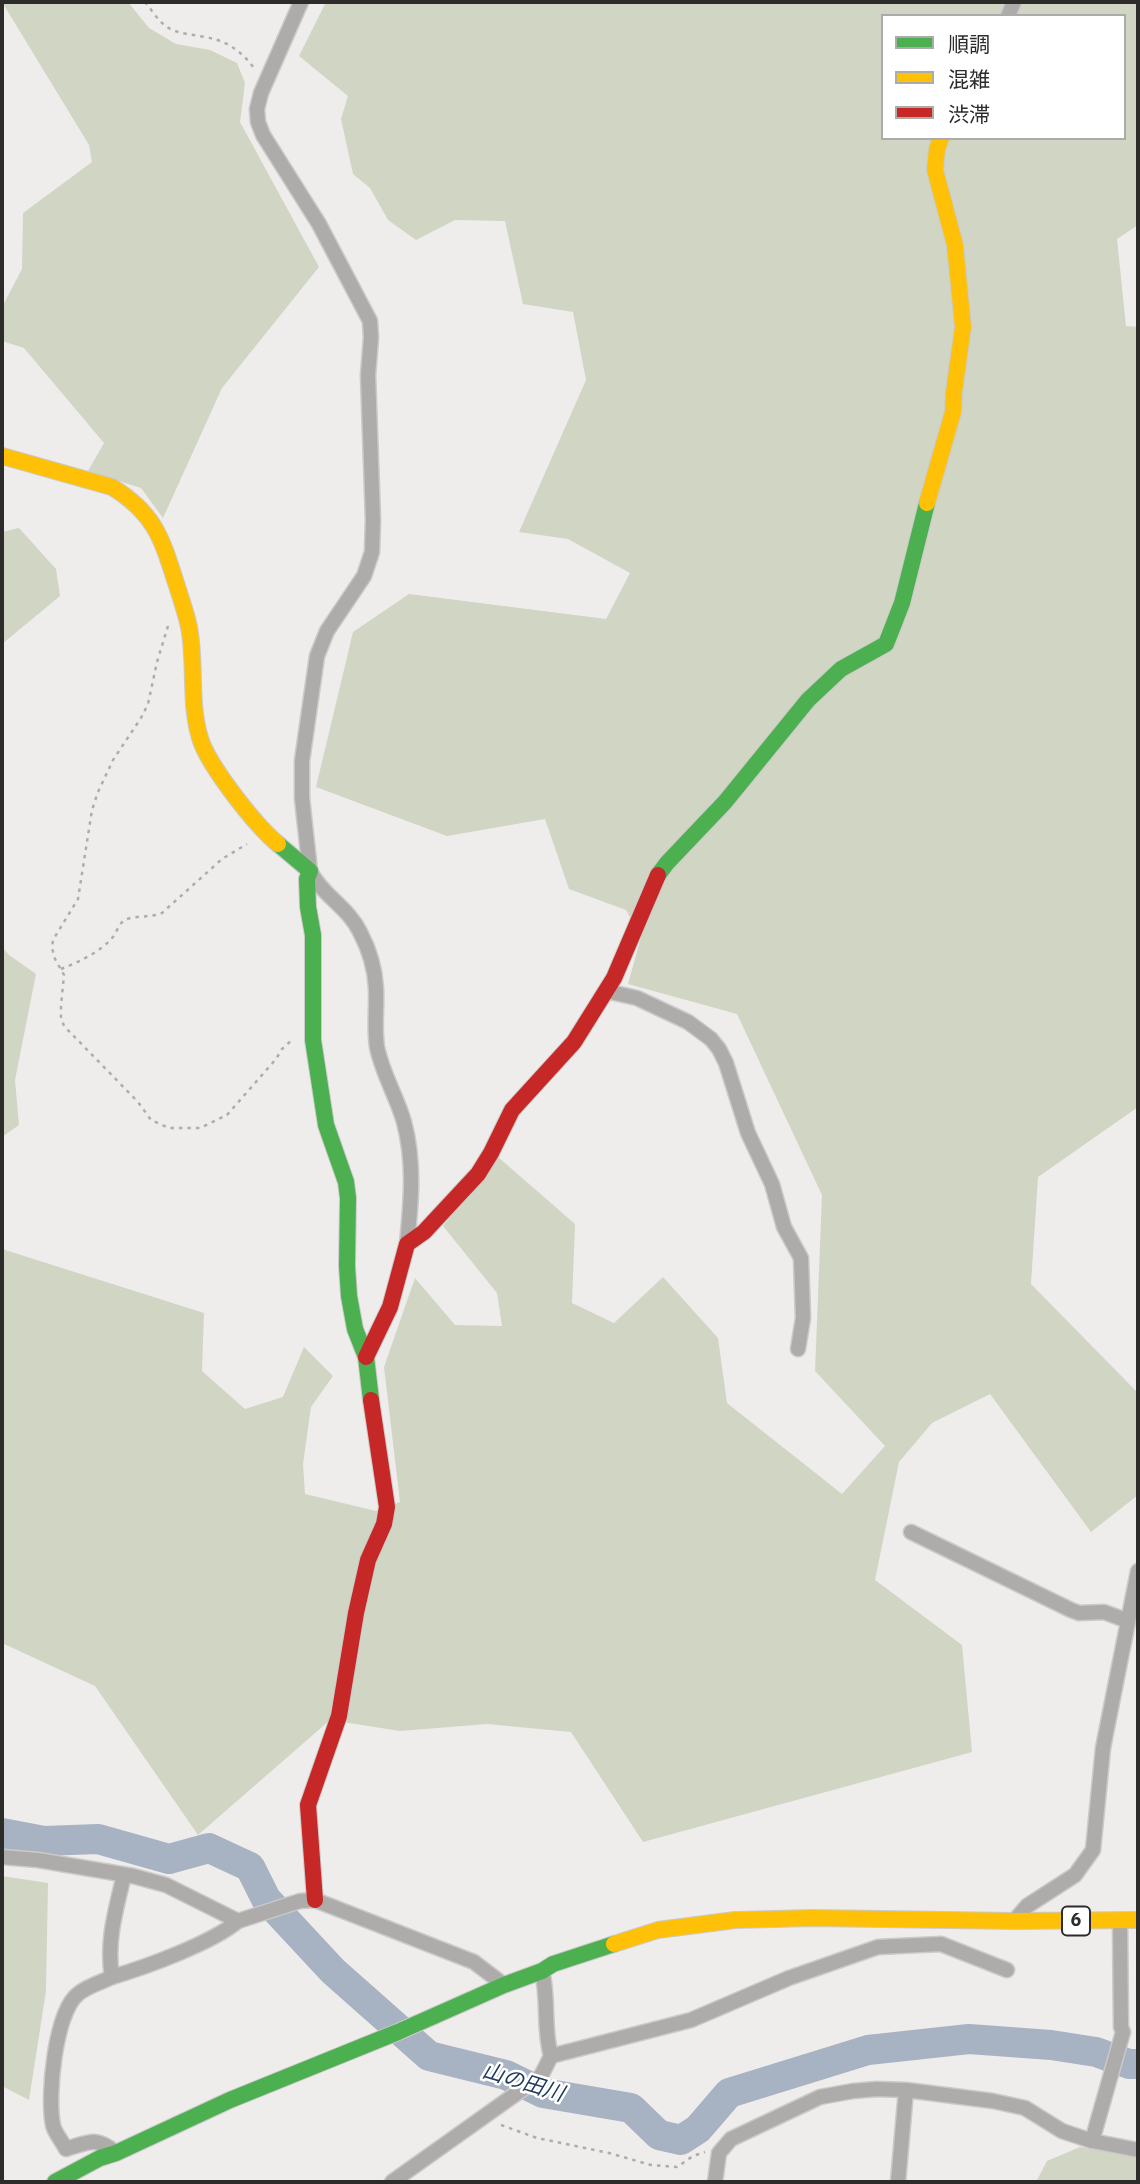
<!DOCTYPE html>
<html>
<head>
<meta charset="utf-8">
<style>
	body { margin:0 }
	#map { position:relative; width:1140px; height:2184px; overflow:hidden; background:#efedeb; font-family:"IBM Plex Sans","Noto Sans JP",sans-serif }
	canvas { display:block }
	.frame { position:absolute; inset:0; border:4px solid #2d2c2a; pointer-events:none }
	.legend { position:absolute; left:881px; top:14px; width:245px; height:126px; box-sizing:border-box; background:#fff; border:2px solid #ababaa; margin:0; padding:9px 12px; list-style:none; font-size:21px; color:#2d2c2a }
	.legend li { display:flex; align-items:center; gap:14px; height:35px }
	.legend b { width:35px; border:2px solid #ababaa }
</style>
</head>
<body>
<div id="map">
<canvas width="1140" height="2184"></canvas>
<div class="frame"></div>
<ul class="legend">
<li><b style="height:9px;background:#4caf50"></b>順調</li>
<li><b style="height:9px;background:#ffc107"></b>混雑</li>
<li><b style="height:9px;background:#c62828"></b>渋滞</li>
</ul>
</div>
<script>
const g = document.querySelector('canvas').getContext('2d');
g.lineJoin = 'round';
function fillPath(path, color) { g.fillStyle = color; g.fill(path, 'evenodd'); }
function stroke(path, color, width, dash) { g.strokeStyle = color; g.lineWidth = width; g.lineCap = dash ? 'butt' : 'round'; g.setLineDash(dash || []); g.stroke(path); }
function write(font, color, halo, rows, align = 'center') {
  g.font = font + ' "IBM Plex Sans","Noto Sans JP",sans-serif'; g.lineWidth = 5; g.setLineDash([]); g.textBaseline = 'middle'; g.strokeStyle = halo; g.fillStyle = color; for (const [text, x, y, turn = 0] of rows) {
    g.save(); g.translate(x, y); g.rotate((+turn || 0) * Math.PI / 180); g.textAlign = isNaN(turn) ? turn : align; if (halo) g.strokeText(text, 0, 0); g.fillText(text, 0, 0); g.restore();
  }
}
const forest = new Path2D(`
	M 2,2 L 128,2 L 149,28 L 176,44 L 210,50 L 237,63 L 245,83 L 240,122 L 319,267 L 222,388 L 163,518 L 141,488 L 88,471 L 104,443 L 24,348 L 2,341 L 2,307 L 22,269 L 23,213 L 92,162 L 89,145 Z
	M 326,2 L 1138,2 L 1138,225 L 1117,239 L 1126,326 L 1138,327 L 1138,1107 L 1038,1177 L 1031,1284 L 1138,1393 L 1138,1495 L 1091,1532 L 990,1394 L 932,1423 L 899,1462 L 875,1580 L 962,1645 L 972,1752 L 643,1842 L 571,1732 L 487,1724 L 400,1731 L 330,1720 L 198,1835 L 95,1686 L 2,1643 L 2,1249 L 204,1313 L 202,1371 L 245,1409 L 283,1397 L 304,1347 L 333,1376 L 311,1407 L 303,1464 L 305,1494 L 376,1511 L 400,1502 L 384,1367 L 415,1278 L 455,1325 L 502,1326 L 497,1293 L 443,1226 L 498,1157 L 575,1224 L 572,1303 L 614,1323 L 663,1277 L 718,1338 L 727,1403 L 842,1494 L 885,1446 L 815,1371 L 822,1195 L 737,1014 L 628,984 L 641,937 L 626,910 L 569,889 L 545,819 L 447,836 L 316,787 L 353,632 L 409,594 L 606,619 L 630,573 L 568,539 L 519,532 L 586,380 L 573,312 L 523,304 L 505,221 L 455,220 L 416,240 L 388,220 L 370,188 L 353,174 L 341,119 L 348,96 L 299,56 ZM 883,16 L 1124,16 L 1124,138 L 883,138 Z
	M 19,528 L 56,569 L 60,596 L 2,644 L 2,532 Z
	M 2,947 L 9,955 L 36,974 L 15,1080 L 19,1125 L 2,1137 Z
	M 2,1876 L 48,1883 L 46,1991 L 29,2100 L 2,2086 Z
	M 1080,2147 L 1138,2158 L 1138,2182 L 1036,2182 L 1047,2161 Z`);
const river = new Path2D(`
	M 2,1833 L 44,1841 L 98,1839 L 169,1859 L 209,1848 L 250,1867 L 266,1899 L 333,1971 L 429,2056 L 506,2075 L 543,2093 L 631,2108 L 659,2135 L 681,2140 L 698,2129 L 729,2093 L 868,2050 L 969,2039 L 1051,2045 L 1096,2052 L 1129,2064 L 1138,2064`);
const path = new Path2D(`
	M 145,2 C 152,10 158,21 167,27 C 176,33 188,34 199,36 C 223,39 239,48 254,68
	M 168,626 L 157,662 L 148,704 L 141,718 L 113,760 L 98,792 L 92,810 L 78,899 L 53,940 L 52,948 L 55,959 L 64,975 L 61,1006 L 61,1017 L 64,1026 L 138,1102 L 151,1120 L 169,1128 L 200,1128 L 227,1115 L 276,1059 L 282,1049 L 293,1039
	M 61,969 C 79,962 100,952 112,938 C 117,933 118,924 125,920 C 134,915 151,918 162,913 L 222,859 L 247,844
	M 501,2125 L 537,2138 L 609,2153 L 651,2165 L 677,2167 L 693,2156 L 705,2152`);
const street = new Path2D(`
	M 301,2 L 261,93 L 257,109 L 258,122 L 263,135 L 319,224 L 370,321 L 371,338 L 368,375 L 373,520 L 372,552 L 364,576 L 327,631 L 317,656 L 302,761 L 302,798 L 310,871 C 322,895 348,907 360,932 C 369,949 375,970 376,988 C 377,1008 374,1027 377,1047 C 382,1073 397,1097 404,1122 C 415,1163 411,1203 407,1244
	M 1008,16 L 1014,2
	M 606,991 L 637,998 L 688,1022 L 711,1039 L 719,1049 L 726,1063 L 748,1133 L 772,1184 L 784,1227 L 801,1258 L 803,1318 L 798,1349
	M 911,1532 L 1071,1610 L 1079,1613 L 1104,1612 L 1128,1621
	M 2,1857 L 38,1860 L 133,1876 L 166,1885 L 238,1921 L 300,1901 L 315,1900 L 474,1962 L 504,1985
	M 1014,1921 L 1027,1906 L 1075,1875 L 1093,1850 L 1103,1748 L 1138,1571
	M 112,1977 C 146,1967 212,1943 238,1921
	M 551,2056 L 691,2020 L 789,1978 L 878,1947 L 941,1944 L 1007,1970
	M 1092,2141 L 1138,2150
	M 116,2153 C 96,2136 89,2142 66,2149 C 62,2141 54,2132 53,2125 C 47,2097 55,2012 78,1994 C 87,1986 102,1982 112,1977 C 106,1942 116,1909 124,1875
	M 392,2182 L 541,2076 L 551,2056 C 543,2028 549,1999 542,1971
	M 715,2182 L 719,2153 L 731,2139 L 820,2097 L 853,2091 L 877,2089 L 906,2090 L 993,2101 L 1025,2108 L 1062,2131 L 1092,2141 L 1123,2032 L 1121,2027 L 1120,1920
	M 898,2182 L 906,2090`);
const fast = new Path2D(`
	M 278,844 L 310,871 L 307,879 L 308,907 L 313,935 L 313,1040 L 326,1125 L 346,1182 L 348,1198 L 347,1266 L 349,1296 L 355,1329 L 366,1357 L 371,1400
	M 658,875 L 667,863 L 725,802 L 808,700 L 841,669 L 886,644 L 902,603 L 927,503
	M 55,2182 L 100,2158 L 116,2153 L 230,2100 L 398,2032 L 504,1985 L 542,1971 L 553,1964 L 614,1944`);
const slow = new Path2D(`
	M 2,456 L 112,487 C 156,514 162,540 177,586 C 181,599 186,613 189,627 C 196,663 189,702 200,738 C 208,765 255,825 278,844
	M 927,503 L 953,412 L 954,392 L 963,327 L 955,245 L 935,170 L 937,149 L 941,138
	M 1014,1921 L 1138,1920
	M 614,1944 L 658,1930 L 735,1920 L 813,1918 L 1014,1921`);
const jam = new Path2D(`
	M 366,1357 L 390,1307 L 407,1244 L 424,1232 L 478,1174 L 491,1153 L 512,1110 L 574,1042 L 614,978 L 658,875
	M 315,1900 L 308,1805 L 339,1716 L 356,1613 L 368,1560 L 384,1524 L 387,1507 L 371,1400`);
const shields = [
	[1076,1921,28]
];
const shieldNames = [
	["6",1076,1921]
];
const waterNames = [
	["山の田川",523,2083,17]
];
fillPath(forest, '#d0d5c4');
stroke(river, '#a7b2c2', 30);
stroke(street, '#cbcac9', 17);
stroke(fast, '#cbcac9', 18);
stroke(slow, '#cbcac9', 18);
stroke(jam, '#cbcac9', 18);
stroke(path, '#aeadac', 2.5, [3.5, 5]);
stroke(street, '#adacab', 14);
stroke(fast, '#4caf50', 16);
stroke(slow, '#ffc107', 16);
stroke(jam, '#c62828', 16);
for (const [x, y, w] of shields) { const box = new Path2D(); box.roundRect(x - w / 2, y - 14.5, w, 29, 5); g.fillStyle = '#fff'; g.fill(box); stroke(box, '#2d2c2a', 2); }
write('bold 18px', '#2d2c2a', null, shieldNames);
write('italic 21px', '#213a5e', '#fff', waterNames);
</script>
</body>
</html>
